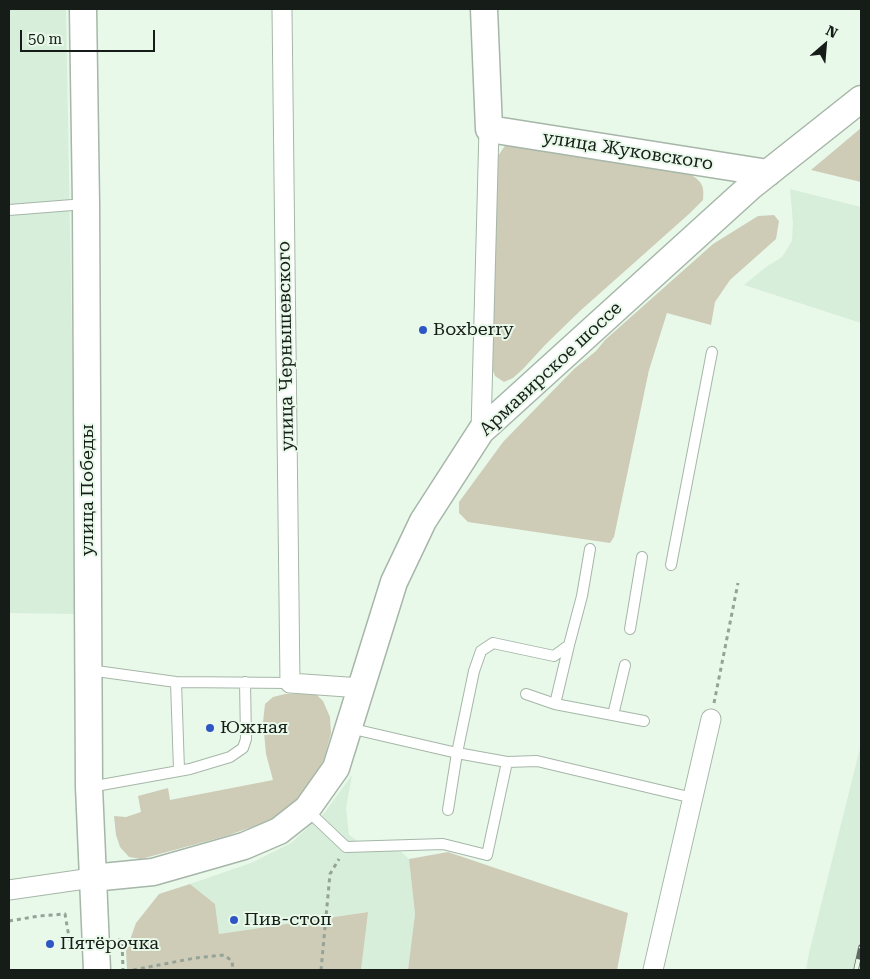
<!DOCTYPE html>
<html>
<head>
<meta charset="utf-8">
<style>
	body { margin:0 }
	#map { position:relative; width:870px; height:979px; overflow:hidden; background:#e8f9ea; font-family:"Roboto Serif",serif }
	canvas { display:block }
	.frame { position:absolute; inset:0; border:10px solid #161c17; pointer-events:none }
	.north { position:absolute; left:800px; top:20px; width:50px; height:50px; -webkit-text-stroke:4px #e8f9ea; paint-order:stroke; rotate:27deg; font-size:14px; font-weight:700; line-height:20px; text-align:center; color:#161c17 }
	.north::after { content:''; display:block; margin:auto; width:18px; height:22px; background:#161c17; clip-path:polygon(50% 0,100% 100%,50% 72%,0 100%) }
	.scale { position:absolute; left:20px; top:30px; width:135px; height:22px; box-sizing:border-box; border:2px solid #161c17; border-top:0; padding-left:6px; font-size:15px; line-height:18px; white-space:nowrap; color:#161c17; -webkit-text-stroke:4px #e8f9ea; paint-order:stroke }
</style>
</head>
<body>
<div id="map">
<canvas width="870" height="979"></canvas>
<div class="frame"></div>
<div class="north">N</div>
<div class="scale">50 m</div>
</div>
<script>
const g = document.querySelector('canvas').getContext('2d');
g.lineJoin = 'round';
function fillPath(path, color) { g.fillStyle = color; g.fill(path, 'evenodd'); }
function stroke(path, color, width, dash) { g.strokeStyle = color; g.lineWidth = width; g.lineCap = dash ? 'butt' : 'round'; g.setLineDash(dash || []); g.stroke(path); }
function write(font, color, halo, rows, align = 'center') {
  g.font = font + ' "Roboto Serif",serif'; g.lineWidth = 4; g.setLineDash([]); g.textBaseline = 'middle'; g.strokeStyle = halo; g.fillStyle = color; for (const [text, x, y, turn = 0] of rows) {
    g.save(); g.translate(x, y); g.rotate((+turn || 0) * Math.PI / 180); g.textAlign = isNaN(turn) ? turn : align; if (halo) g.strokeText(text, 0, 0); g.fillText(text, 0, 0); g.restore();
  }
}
const built = new Path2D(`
	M 9,9 L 66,9 L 77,614 L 9,613 Z
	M 790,189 L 861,207 L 861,323 L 744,285 L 766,267 L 782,257 L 792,241 L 793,223 Z
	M 861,744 L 861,970 L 806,970 L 809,953 Z
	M 352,775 L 346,808 L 349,835 L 369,849 L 395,846 L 409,859 L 415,914 L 408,970 L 361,970 L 367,912 L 219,934 L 215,904 L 190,884 L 251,863 L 291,843 L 325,812 Z`);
const green = new Path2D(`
	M 861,128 L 861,182 L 811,170 Z
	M 506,144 L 686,172 C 700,180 705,183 703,200 L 689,214 L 580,311 L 546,344 L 523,369 L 513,378 L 504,382 L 495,376 L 490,363 L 498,156 Z
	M 774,215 L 779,221 L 776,239 L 730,280 L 715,302 L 711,325 L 667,313 L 649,370 L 614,537 L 610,543 L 468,522 L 459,513 L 459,502 L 503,442 L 574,369 L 596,351 L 605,340 L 713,244 L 758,216 Z
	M 285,694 L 316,694 L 323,701 L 330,717 L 331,733 L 324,759 L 314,781 L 299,800 L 275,819 L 226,836 L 141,859 L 129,857 L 120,847 L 116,835 L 114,816 L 126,817 L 141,812 L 138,796 L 168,788 L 170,800 L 273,780 L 266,754 L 263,722 L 265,704 L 273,697 Z
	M 448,852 L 628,913 L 617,970 L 408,970 L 415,914 L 409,859 Z
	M 190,884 L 215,904 L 219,934 L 368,912 L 361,970 L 127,970 L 126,951 L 136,923 L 159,894 Z`);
const path = new Path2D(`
	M 714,703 L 738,583
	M 9,921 L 39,916 L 65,914 L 70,943 L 74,942
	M 118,940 L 122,940 L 123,970
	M 133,970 L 195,958 L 224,955 L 232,961 L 233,970
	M 321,970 L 330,874 L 339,859`);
const lane = new Path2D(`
	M 9,210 L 85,204
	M 671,565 L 712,352
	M 630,629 L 642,557
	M 89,670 L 176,682 L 290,683
	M 176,682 L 179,770
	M 526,694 L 555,704 L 644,721
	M 555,704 L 569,645
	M 613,715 L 625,665
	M 349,728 L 457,753 L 507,762 L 537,761 L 693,798
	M 90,787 L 190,769 L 230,757 L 243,748 L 246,739 L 245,682
	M 307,810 L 346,847 L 443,844 L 487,855 L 507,762
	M 448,810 L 457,753 L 474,671 L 481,651 L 493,643 L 554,656 L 569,645 L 582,596 L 590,549`);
const street = new Path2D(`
	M 282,9 L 290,683 L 361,688
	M 481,431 L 489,129
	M 9,890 L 92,878
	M 653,970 L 711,719`);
const secondary = new Path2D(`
	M 83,9 L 86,204 L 89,787 L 97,970
	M 484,9 L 489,129 L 768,173
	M 92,878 L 153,872 L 244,846 L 279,831 L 307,809 L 336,768 L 394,582 L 423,521 L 481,431 L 750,187 L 861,99`);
const rail = new Path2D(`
	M 856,970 L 861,947`);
const markers = [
	[423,330,5,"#2f56c5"],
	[210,728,5,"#2f56c5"],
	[234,920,5,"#2f56c5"],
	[50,944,5,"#2f56c5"]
];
const streetNames = [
	["улица Жуковского",628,151,9],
	["улица Чернышевского",286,346,-91],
	["Армавирское шоссе",551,369,-43],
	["улица Победы",88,490,-90]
];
const poiNames = [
	["Boxberry",433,330],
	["Южная",220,728],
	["Пив-стоп",244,920],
	["Пятёрочка",60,944]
];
fillPath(built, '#d7eeda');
fillPath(green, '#ceccb7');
stroke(lane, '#a6b6a8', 12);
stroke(street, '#a6b6a8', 21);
stroke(secondary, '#a6b6a8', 29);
stroke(path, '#95a297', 3, [4, 4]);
stroke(lane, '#fff', 10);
stroke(street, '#fff', 19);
stroke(secondary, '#fff', 26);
stroke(rail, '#606a62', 5.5);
stroke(rail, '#e8f9ea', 4, [11]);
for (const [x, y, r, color] of markers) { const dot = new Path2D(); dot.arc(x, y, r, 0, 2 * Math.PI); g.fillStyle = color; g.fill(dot); stroke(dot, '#e8f9ea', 2); }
write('18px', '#161c17', '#e8f9ea', streetNames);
write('18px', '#161c17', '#e8f9ea', poiNames, 'left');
</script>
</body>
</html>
